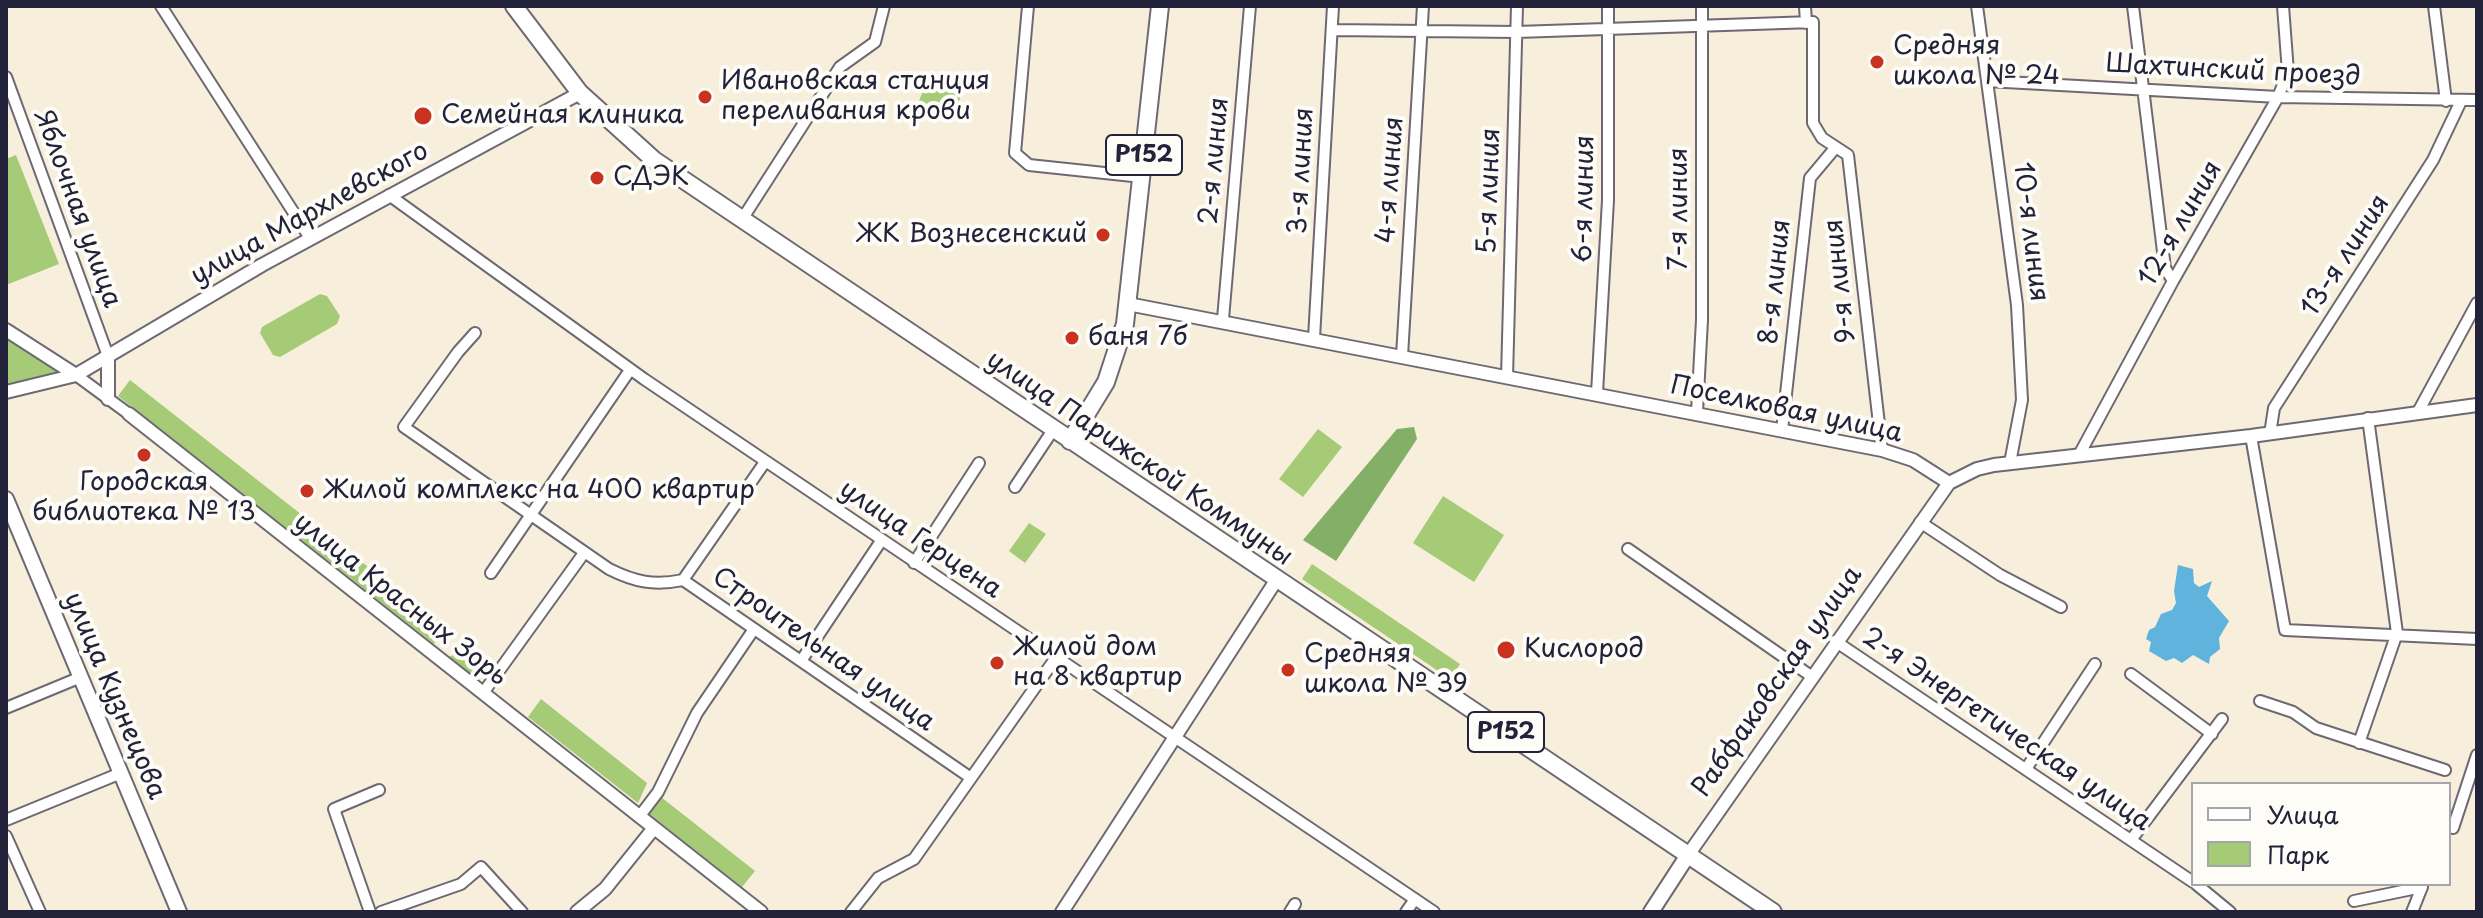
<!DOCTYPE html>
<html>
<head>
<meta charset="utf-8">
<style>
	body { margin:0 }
	#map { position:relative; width:2483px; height:918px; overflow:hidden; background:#f7eedc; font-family:"Playpen Sans",sans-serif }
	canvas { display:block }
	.frame { position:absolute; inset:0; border:8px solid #22223b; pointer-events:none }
	.legend { position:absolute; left:2191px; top:782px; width:260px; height:104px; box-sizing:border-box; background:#fdfcf7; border:2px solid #a5a5ac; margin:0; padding:10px 14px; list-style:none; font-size:24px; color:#22223b }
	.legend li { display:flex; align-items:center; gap:16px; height:40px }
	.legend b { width:40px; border:2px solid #a5a5ac }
</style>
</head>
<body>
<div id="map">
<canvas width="2483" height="918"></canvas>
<div class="frame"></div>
<ul class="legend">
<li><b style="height:10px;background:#fff"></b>Улица</li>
<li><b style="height:22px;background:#a5cb76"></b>Парк</li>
</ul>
</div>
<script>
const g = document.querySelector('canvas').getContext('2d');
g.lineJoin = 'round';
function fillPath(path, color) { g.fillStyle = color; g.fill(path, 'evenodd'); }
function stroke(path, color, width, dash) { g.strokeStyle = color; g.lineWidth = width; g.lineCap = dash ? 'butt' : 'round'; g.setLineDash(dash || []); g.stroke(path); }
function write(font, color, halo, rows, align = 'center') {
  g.font = font + ' "Playpen Sans",sans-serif'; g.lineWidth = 8; g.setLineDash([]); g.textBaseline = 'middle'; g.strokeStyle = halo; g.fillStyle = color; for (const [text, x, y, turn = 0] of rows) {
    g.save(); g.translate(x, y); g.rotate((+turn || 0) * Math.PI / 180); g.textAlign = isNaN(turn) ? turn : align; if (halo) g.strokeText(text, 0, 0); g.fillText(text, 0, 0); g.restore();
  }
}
const green = new Path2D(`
	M 926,83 L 961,96 L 954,114 L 919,101 Z
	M 16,155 L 59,264 L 6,285 L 6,159 Z
	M 320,294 L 327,296 L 340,316 L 337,324 L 280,357 L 273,355 L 260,333 L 262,327 Z
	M 6,338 L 59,372 L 41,384 L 6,390 Z
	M 130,380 L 446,628 L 434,644 L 118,396 Z
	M 1318,429 L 1342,447 L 1303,497 L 1279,479 Z
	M 1443,496 L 1504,535 L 1474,582 L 1413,543 Z
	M 1029,523 L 1046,534 L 1025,563 L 1009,551 Z
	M 1312,564 L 1460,664 L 1450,679 L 1302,579 Z
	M 470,649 L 489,666 L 477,681 L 448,657 Z
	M 541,699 L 647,783 L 638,803 L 528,717 Z
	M 661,797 L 755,871 L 742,887 L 648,813 Z`);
const forest = new Path2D(`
	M 1414,427 L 1417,439 L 1336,561 L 1303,540 L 1397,429 Z`);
const water = new Path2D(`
	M 2178,565 L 2193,569 L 2194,583 L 2199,587 L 2212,581 L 2207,596 L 2229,621 L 2219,638 L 2220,649 L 2210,657 L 2209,664 L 2193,655 L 2182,663 L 2174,658 L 2166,661 L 2149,651 L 2151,642 L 2146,639 L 2149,630 L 2155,627 L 2161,614 L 2172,610 L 2176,603 L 2174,591 Z`);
const minor = new Path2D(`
	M 161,6 L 310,238
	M 1028,6 L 1015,153 L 1029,165 L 1142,177
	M 1805,6 L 1806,23
	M 1977,6 L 2017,305 L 2022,400 L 2010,463
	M 2133,6 L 2165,268 L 2173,281
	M 2434,6 L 2446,101
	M 1332,30 L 1517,32 L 1813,22 L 1813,123 L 1822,138 L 1848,155 L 1882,450
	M 6,77 L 108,356
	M 1987,81 L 2278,97 L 2477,100
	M 389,195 L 644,379 L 1434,912
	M 741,221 L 840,67 L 875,42 L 884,6
	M 1223,319 L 1250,6
	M 475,333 L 458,352 L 404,427 L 609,569 C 635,582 654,586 683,580 L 971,778
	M 1314,338 L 1333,6
	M 1402,356 L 1423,6
	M 76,375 L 129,414
	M 1507,377 L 1517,6
	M 1597,393 L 1608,200 L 1608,6
	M 1697,412 L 1702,320 L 1702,6
	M 2418,412 L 2477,303
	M 1782,430 L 1810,178 L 1836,147
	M 2270,434 L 2274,408 L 2433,160 L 2461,101
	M 2251,436 L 2285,630 L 2477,639
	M 2079,455 L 2173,281 L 2278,97 L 2288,72 L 2283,6
	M 1015,487 L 1053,430
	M 1920,522 L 2000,575 L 2061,607
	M 1628,549 L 1811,676
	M 914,563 L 979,463
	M 491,573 L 630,370
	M 683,580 L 765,462
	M 1835,641 L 2193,882
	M 801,661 L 881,541
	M 2131,674 L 2212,734
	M 483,693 L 584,553
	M 2260,701 L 2293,712 L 2316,728 L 2445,770
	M 6,708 L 81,677
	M 2359,743 L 2397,633 L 2368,418
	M 2026,769 L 2095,664
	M 639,817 L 658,792 L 697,713 L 754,629
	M 6,820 L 121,773
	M 2453,828 L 2477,755
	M 6,836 L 40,912
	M 2131,840 L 2222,719
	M 2196,884 L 2230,912
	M 2354,901 L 2422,887
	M 370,912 L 334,809 L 379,790
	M 381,912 L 461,884 L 481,867 L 522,912
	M 851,912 L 878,878 L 914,859 L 1055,659
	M 1290,912 L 1295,904
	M 1406,912 L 1415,899
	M 2412,912 L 2422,887`);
const tertiary = new Path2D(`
	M 1128,304 L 1882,450 L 1913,460 L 1949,483
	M 6,330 L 76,375
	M 108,356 L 108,399
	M 6,392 L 76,375 L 262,265 L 580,93
	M 129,414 L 761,912
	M 1688,855 L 1949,483 L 1977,469 L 1994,465 L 2251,436 L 2477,405
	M 577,912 L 605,889 L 654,828
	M 1062,912 L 1277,579`);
const secondary = new Path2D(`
	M 6,499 L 179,912
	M 1651,912 L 1688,855`);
const primary = new Path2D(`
	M 514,6 L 580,93 L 654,160 L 1773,912
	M 1070,441 L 1106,382 L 1125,324 L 1160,6`);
const markers = [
	[1877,62,8,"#c8321e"],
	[705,97,8,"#c8321e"],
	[423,116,10,"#c8321e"],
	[597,178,8,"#c8321e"],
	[1103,235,8,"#c8321e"],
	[1072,338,8,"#c8321e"],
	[144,455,8,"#c8321e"],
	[307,491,8,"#c8321e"],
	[1506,650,10,"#c8321e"],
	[997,663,8,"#c8321e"],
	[1288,670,8,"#c8321e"]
];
const shields = [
	[1144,155,76],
	[1506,732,76]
];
const shieldNames = [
	["Р152",1144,155],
	["Р152",1506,732]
];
const poiNames = [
	["Средняя",1893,47],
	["школа № 24",1893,77],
	["Ивановская станция",721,82],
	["переливания крови",721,112],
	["Семейная клиника",441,116],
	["СДЭК",613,178],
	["ЖК Вознесенский",1087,235,"right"],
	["баня 7б",1088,338],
	["Городская",144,483,"center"],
	["библиотека № 13",144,513,"center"],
	["Жилой комплекс на 400 квартир",323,491],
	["Жилой дом",1013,648],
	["на 8 квартир",1013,678],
	["Кислород",1524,650],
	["Средняя",1304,655],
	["школа № 39",1304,685]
];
const streetNames = [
	["Шахтинский проезд",2233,71,3],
	["2-я линия",1215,161,-85],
	["3-я линия",1302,171,-87],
	["4-я линия",1391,180,-86],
	["5-я линия",1490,191,-88],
	["6-я линия",1585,199,-89],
	["Яблочная улица",77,209,70],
	["7-я линия",1680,209,-90],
	["улица Мархлевского",310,214,-29],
	["12-я линия",2181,224,-60],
	["10-я линия",2030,232,83],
	["13-я линия",2346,256,-57],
	["9-я линия",1841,281,-96],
	["8-я линия",1776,282,-84],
	["Поселковая улица",1786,410,12],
	["улица Парижской Коммуны",1139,459,34],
	["улица Герцена",920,540,34],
	["улица Красных Зорь",400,600,38],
	["Строительная улица",823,650,35],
	["Рабфаковская улица",1778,682,-55],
	["улица Кузнецова",114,696,67],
	["2-я Энергетическая улица",2006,730,34]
];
fillPath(green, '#a5cb76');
fillPath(forest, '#84af67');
fillPath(water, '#60b3dc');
stroke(minor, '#6d6973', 14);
stroke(tertiary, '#6d6973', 16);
stroke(secondary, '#6d6973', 18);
stroke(primary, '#6d6973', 20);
stroke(minor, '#fff', 10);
stroke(tertiary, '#fff', 12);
stroke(secondary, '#fff', 14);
stroke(primary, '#fff', 16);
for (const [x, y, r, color] of markers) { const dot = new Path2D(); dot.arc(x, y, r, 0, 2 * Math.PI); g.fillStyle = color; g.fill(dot); stroke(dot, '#fdfcf7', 3); }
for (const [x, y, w] of shields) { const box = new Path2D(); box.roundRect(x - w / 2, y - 20, w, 40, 6); g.fillStyle = '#fdfcf7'; g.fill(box); stroke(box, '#22223b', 2); }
write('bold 24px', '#22223b', null, shieldNames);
write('26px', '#22223b', '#fdfcf7', poiNames, 'left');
write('26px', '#22223b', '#fdfcf7', streetNames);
</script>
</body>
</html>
